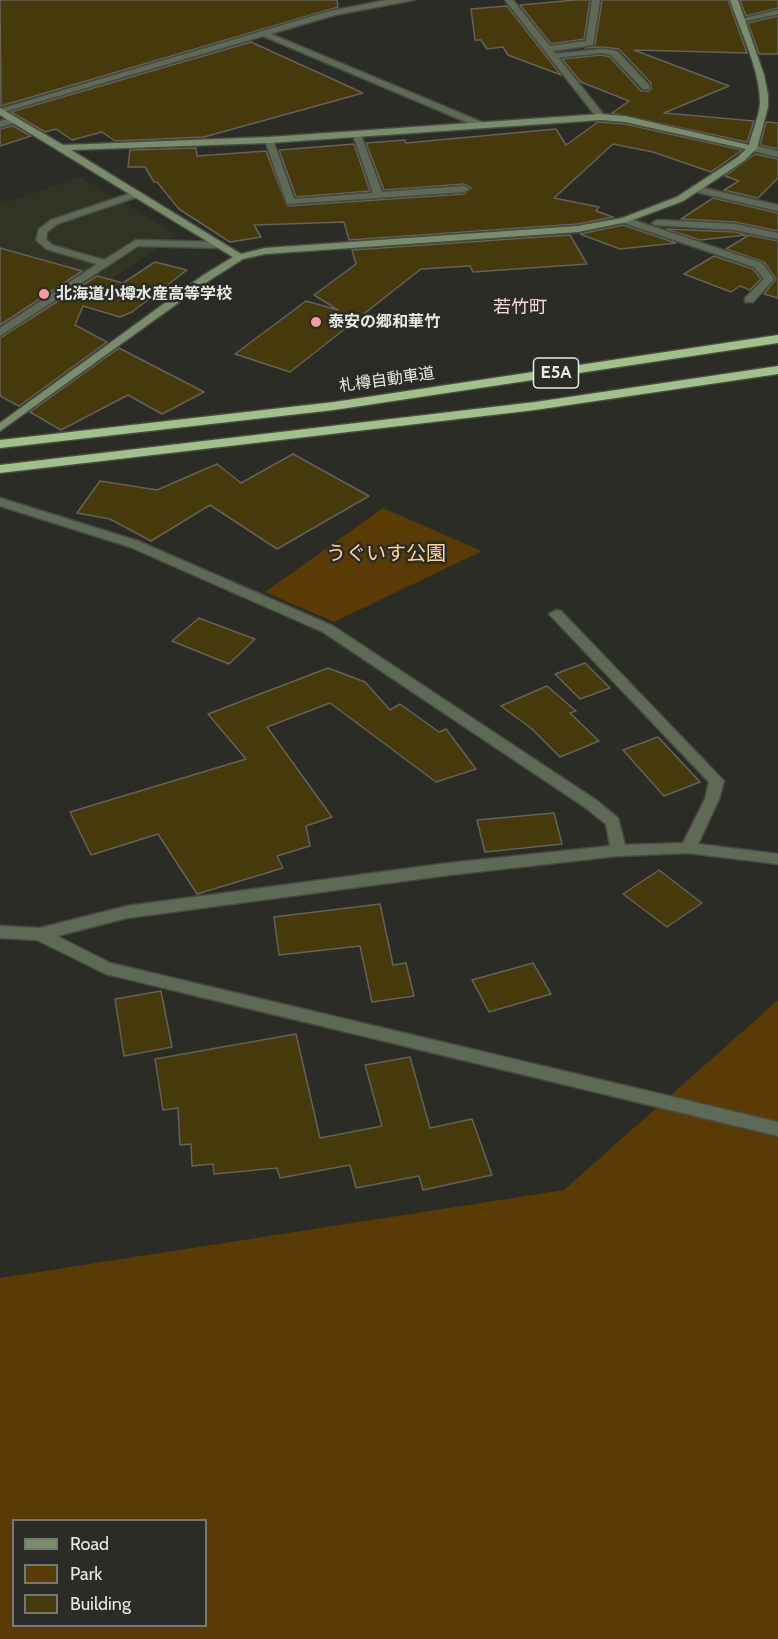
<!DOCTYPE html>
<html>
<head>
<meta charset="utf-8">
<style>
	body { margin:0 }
	#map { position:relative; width:778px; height:1639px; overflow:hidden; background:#2b2c25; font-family:Cabin,sans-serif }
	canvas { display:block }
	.legend { position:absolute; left:12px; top:1519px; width:195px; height:108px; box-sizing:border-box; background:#2b2c25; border:2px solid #777871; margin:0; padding:8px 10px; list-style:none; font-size:18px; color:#e8e9e4 }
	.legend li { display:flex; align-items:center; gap:12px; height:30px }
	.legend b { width:30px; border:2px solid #777871 }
</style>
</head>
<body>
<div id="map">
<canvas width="778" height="1639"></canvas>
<ul class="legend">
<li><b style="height:8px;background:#798d6c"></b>Road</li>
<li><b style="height:16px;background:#5a3b06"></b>Park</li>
<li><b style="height:16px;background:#463a0d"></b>Building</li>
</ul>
</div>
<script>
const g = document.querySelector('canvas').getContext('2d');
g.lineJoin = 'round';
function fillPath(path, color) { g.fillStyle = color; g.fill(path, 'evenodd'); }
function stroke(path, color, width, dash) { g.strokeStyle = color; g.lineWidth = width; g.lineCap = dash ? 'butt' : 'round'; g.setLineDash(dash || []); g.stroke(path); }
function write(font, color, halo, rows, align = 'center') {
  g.font = font + ' Cabin,"Noto Sans JP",sans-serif'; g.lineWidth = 5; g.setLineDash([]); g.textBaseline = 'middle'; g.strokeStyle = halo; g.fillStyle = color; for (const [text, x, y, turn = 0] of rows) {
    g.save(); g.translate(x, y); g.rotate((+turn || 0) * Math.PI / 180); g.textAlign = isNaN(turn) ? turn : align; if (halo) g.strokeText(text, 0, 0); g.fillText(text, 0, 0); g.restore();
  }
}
const built = new Path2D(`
	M 80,177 L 178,235 L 0,353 L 0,204 Z`);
const green = new Path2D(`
	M 383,508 L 482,551 L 334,622 L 265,592 Z
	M 778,1000 L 778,1639 L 0,1639 L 0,1278 L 564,1190 ZM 14,1520 L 206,1520 L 206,1626 L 14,1626 Z`);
const building = new Path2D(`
	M 0,0 L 337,0 L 338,7 L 1,106 Z
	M 575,0 L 590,0 L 584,39 L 551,44 L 520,5 Z
	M 602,0 L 728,0 L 747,53 L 634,50 L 729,86 L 664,113 L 754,121 L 747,142 L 612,113 L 629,101 L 581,82 L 562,59 L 602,55 L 610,57 L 641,91 L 649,91 L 651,89 L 651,83 L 619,49 L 602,47 L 585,48 L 595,45 Z
	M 740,0 L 778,0 L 778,8 L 746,16 Z
	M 507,6 L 561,75 L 508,55 L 503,47 L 487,49 L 481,40 L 475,40 L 471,9 Z
	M 778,16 L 778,54 L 759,54 L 748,23 Z
	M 251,42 L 363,93 L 204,137 L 115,141 L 102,132 L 72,140 L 56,129 L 45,132 L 11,112 Z
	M 598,122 L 625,124 L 742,150 L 711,172 L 653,152 L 613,144 L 554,198 L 599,207 L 596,211 L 613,217 L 578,224 L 349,240 L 344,222 L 254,225 L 261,237 L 230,242 L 179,209 L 157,182 L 154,182 L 145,167 L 128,167 L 130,150 L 196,148 L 197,156 L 266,151 L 287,206 L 464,194 L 471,188 L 464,184 L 384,190 L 366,143 L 405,140 L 406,143 L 556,129 L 566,145 Z
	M 766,122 L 778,123 L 778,149 L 760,145 Z
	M 13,126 L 31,136 L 0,146 L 0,129 Z
	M 354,144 L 370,191 L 296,197 L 279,150 Z
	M 755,154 L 778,159 L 778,178 L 758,198 L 724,190 L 739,181 L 725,176 Z
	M 713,198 L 778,213 L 778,231 L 735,222 L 681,219 Z
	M 623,225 L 676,243 L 620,249 L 580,234 Z
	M 666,229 L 735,232 L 746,235 L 700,240 Z
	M 570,235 L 587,264 L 473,272 L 470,266 L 421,269 L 290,372 L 235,354 L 306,301 L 338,310 L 314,295 L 356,264 L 352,250 Z
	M 749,235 L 778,241 L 778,298 L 764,294 L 776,279 L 764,262 L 726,249 Z
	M 0,248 L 82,271 L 0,325 Z
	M 714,256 L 753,269 L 761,279 L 750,290 L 740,286 L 731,292 L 684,274 Z
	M 155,262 L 187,270 L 132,312 L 120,317 L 83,306 L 75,325 L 107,342 L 19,406 L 0,396 L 0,338 L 97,276 L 123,283 Z
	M 119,348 L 204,392 L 162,414 L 128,395 L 61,430 L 30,412 Z
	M 293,454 L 369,496 L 277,549 L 210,505 L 151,541 L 110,519 L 77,513 L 100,481 L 157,490 L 217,464 L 241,483 Z
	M 199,618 L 225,628 L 255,639 L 229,664 L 172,641 Z
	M 585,663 L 610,688 L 580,699 L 555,674 Z
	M 328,668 L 365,682 L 390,710 L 400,704 L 439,732 L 446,729 L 476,769 L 436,782 L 330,703 L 267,727 L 332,817 L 306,826 L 310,846 L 277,856 L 283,868 L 197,894 L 158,834 L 91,855 L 70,812 L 246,759 L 208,714 Z
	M 547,686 L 576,711 L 570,713 L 599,741 L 560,757 L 532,729 L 501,706 Z
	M 658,737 L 700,782 L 664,796 L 623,750 Z
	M 554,813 L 562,844 L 485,852 L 477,820 Z
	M 659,870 L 702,903 L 667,927 L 623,894 Z
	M 380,904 L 393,965 L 406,963 L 414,996 L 372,1002 L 360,946 L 279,955 L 274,917 Z
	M 533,963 L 551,994 L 489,1012 L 472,980 Z
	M 161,991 L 172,1047 L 124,1056 L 115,999 Z
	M 296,1034 L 320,1138 L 382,1126 L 365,1065 L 410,1057 L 430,1128 L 472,1119 L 492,1175 L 423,1190 L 419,1176 L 356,1188 L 350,1165 L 280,1178 L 277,1168 L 214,1174 L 213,1164 L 192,1166 L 191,1144 L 180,1145 L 178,1108 L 163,1110 L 155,1059 Z`);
const lane = new Path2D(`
	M 778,10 L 778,14 L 741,22 L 737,20 Z
	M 266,32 L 484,123 L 485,125 L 478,127 L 263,36 L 262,34 Z
	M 602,49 L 617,51 L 649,85 L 649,89 L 643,89 L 611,55 L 602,53 L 553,58 L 549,56 L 553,54 Z
	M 15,117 L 18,118 L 18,122 L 0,127 L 0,121 Z
	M 357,132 L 361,135 L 382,192 L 464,186 L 469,189 L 464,192 L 287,204 L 265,140 L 266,138 L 273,140 L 294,199 L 373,193 L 353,135 Z
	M 695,186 L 778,205 L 778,211 L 692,191 L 692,187 Z
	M 137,191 L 142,194 L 140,196 L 57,224 L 47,232 L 46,239 L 52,245 L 104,260 L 136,240 L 221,242 L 226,245 L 221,248 L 138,246 L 0,336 L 0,328 L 97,264 L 46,249 L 36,240 L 39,229 L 51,220 Z
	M 621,218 L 627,218 L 762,263 L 774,279 L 753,302 L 745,302 L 745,298 L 764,279 L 754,267 L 621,222 Z
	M 657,220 L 735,224 L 778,233 L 778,239 L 735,230 L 654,225 L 652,223 Z`);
const street = new Path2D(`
	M 387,0 L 414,0 L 335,15 L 0,113 L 0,109 L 330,11 Z
	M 505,0 L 513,0 L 550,46 L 586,41 L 592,0 L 600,0 L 593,45 L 553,51 L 604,115 L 604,119 L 598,119 Z
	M 752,145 L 778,151 L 778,157 L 749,150 L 749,146 Z
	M 0,498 L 138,541 L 333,626 L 596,800 L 618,818 L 625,845 L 683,843 L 705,799 L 709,782 L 549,614 L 556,610 L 561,611 L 724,781 L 719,799 L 698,844 L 778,854 L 778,864 L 688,853 L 618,856 L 449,875 L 127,918 L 57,936 L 110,963 L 778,1122 L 778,1136 L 106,974 L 37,940 L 0,938 L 0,926 L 40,928 L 127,906 L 449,863 L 610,846 L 606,824 L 586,808 L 323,632 L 130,547 L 0,506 Z`);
const secondary = new Path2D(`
	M 730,0 L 738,0 L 764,75 L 768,95 L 768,107 L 757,148 L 744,161 L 683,201 L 627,222 L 578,232 L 265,254 L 243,259 L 210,280 L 0,431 L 0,423 L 202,276 L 233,257 L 0,115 L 0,108 L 63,145 L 269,137 L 601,114 L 625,116 L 749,145 C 752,132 759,117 760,104 C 761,72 740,30 730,0 ZM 601,120 L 625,122 L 746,149 L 738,157 L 677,197 L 622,218 L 578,226 L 265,248 L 241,254 L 71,150 L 269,143 Z`);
const highway = new Path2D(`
	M 778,335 L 778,343 L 334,410 L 0,448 L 0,440 L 334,402 Z
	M 778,366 L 778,374 L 535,410 L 0,473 L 0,465 L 535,402 Z`);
const markers = [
	[44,294,6,"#f49aa0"],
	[316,322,6,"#f49aa0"]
];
const farPoinames = [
	["北海道小樽水産高等学校",56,294],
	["泰安の郷和華竹",328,322]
];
const farStreetnames = [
	["札樽自動車道",387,380,-8]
];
const farQuarternames = [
	["若竹町",520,308]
];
const shields = [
	[556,373,45]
];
const shieldNames = [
	["E5A",556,373]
];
const parkNames = [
	["うぐいす公園",386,554]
];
fillPath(built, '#313325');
fillPath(green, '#5a3b06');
fillPath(building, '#463a0d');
stroke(building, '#646259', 1.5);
stroke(lane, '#494a44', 3);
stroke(street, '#494a44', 3);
stroke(secondary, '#494a44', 3);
stroke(highway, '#494a44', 3);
fillPath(lane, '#5e6a55');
fillPath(street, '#5e6a55');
fillPath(secondary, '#798d6c');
fillPath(highway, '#a2c08c');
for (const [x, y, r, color] of markers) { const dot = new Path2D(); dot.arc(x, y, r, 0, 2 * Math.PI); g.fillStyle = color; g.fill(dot); stroke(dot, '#2b2c25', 2); }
write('bold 16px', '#e8e9e4', '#2b2c25', farPoinames, 'left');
write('16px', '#e8e9e4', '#2b2c25', farStreetnames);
write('18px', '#fdd9da', '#2b2c25', farQuarternames);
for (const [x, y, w] of shields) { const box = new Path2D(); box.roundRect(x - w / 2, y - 15, w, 30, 4.5); g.fillStyle = '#2b2c25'; g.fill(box); stroke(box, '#e8e9e4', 1.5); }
write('bold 18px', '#e8e9e4', null, shieldNames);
write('20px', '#ffd49b', '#2b2c25', parkNames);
</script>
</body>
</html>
